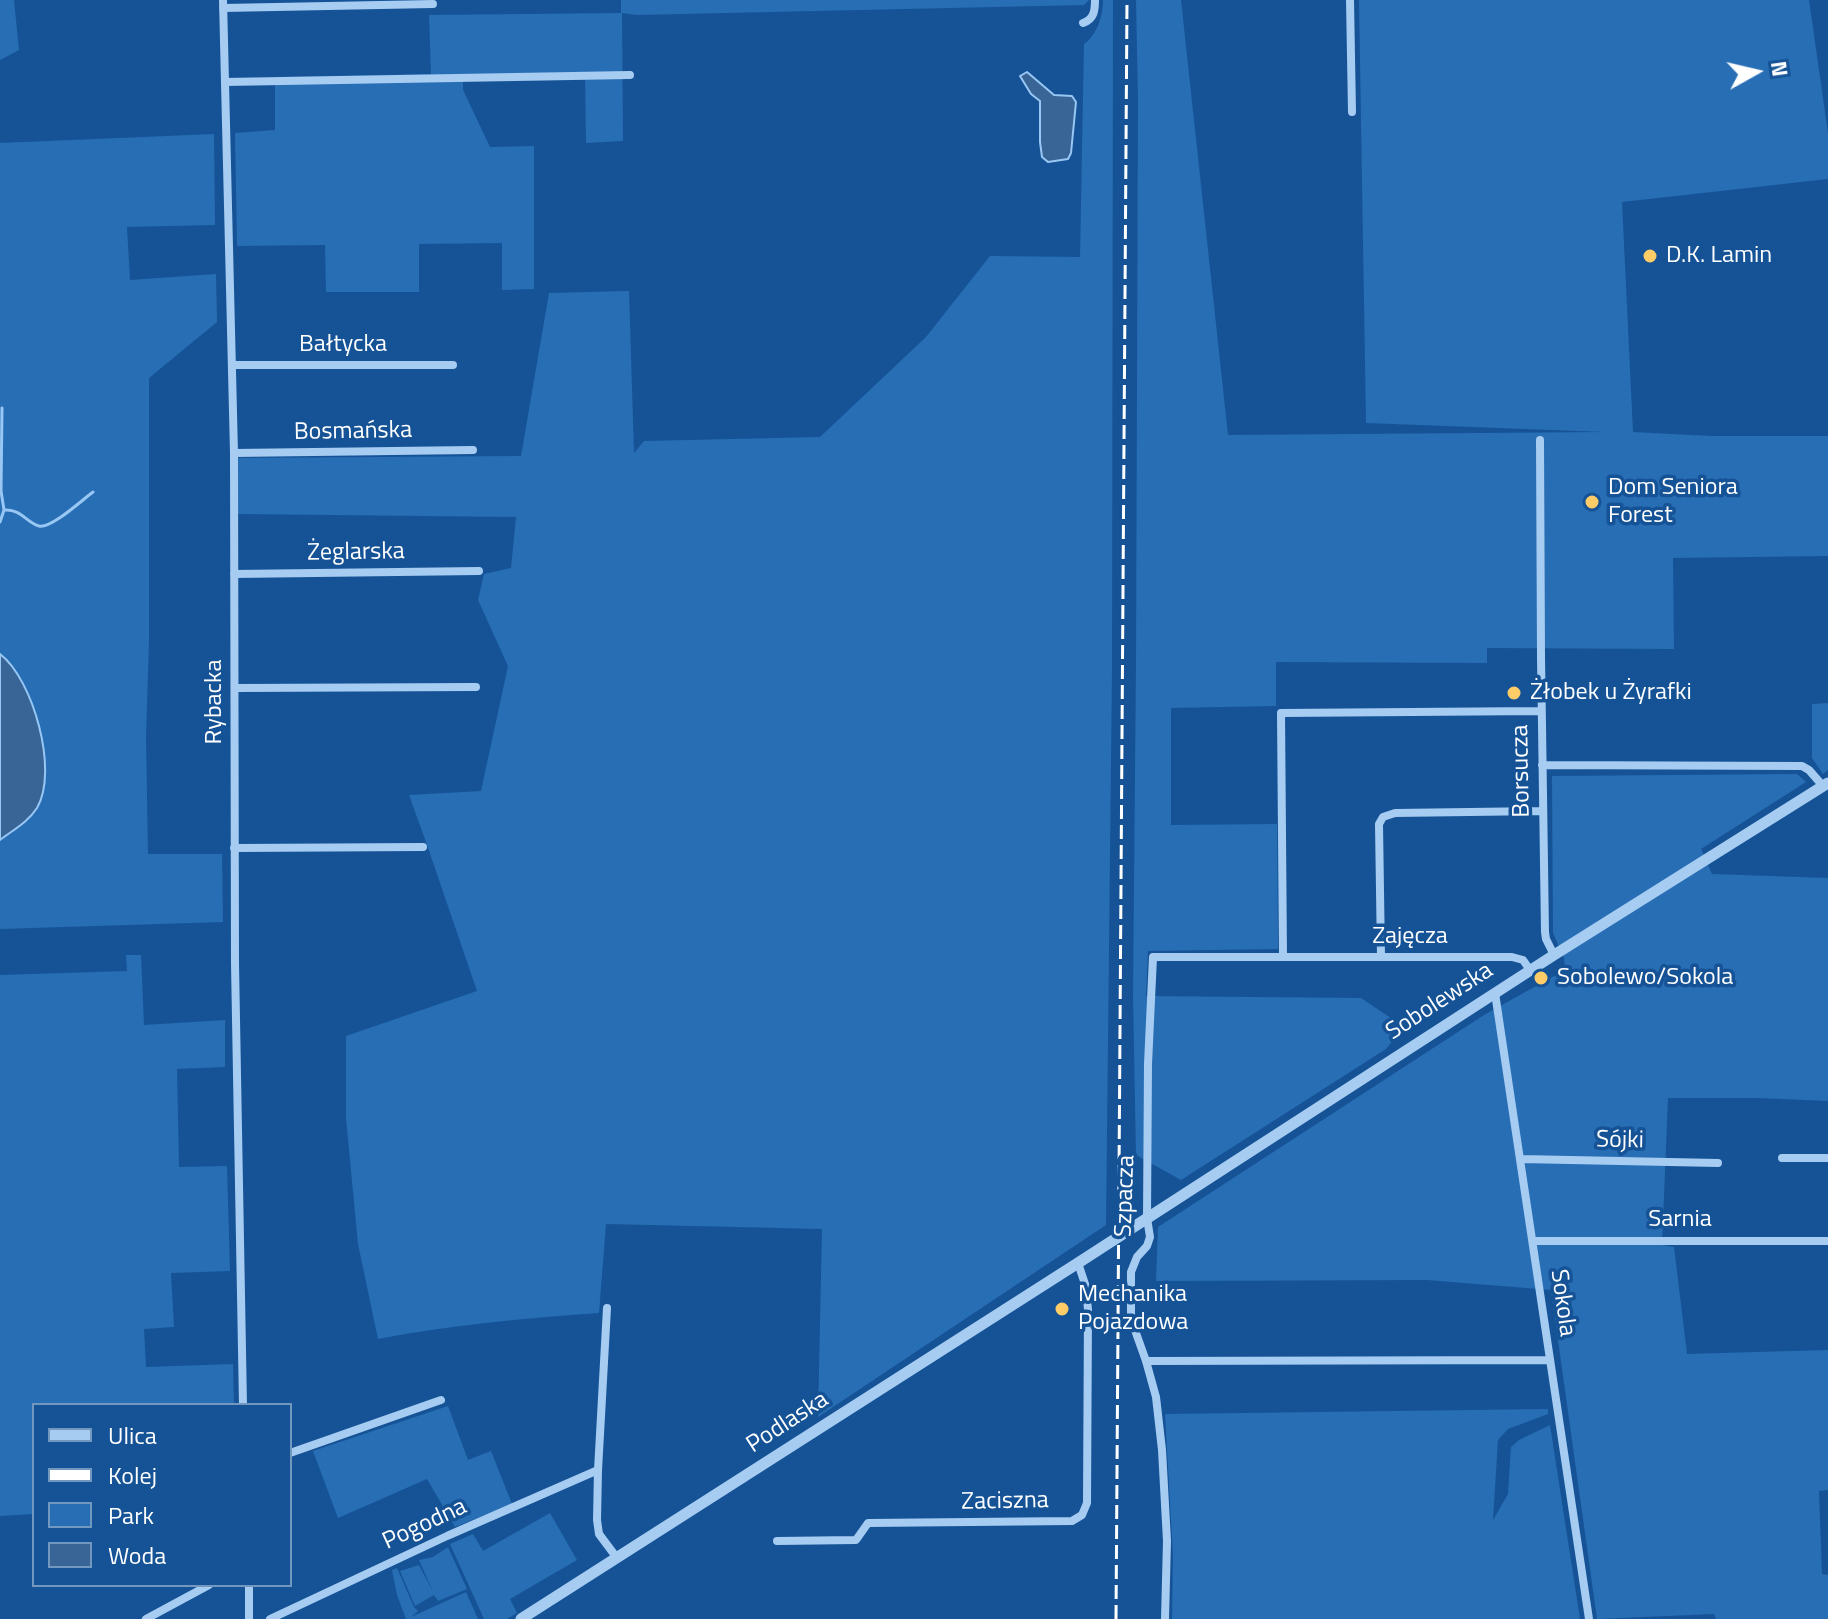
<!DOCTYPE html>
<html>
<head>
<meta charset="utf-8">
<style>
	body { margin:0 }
	#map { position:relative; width:1828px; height:1619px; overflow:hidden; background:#155396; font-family:"Titillium Web",sans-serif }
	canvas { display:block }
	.legend { position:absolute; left:32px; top:1403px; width:260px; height:184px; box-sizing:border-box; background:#155396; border:2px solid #7398c0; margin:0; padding:10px 14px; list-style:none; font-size:24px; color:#fff }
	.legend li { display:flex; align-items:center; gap:16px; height:40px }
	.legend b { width:40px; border:2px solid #7398c0 }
	.north { position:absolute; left:1716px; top:32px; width:80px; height:80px; -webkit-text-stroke:6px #155396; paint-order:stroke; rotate:82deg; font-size:22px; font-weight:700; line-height:32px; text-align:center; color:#fff }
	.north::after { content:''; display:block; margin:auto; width:28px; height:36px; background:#fff; clip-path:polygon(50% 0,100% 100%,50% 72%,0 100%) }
</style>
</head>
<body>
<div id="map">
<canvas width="1828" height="1619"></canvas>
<ul class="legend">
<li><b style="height:10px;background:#a6ccf2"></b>Ulica</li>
<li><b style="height:10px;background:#fff"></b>Kolej</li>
<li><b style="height:22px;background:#286eb5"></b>Park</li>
<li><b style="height:22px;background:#386596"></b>Woda</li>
</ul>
<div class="north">N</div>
</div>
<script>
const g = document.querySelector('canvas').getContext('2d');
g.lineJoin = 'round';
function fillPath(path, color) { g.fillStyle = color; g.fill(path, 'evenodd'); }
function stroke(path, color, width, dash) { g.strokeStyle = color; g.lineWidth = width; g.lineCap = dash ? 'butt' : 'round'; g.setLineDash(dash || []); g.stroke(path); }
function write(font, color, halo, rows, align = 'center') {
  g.font = font + ' "Titillium Web",sans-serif'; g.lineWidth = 7; g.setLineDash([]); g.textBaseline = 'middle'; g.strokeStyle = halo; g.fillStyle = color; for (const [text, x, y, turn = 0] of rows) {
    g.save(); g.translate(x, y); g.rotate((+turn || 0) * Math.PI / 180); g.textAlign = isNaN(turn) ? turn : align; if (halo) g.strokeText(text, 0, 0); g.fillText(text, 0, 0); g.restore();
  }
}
const green = new Path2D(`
	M 0,0 L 14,0 L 19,50 L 0,60 Z
	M 621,0 L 1089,0 L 1084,5 L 637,15 L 622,13 L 623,141 L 586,143 L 585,72 L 463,75 L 463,90 L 490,147 L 534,146 L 534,289 L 502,290 L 502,243 L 419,244 L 419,292 L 326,292 L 325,245 L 237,246 L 235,133 L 275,130 L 275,77 L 431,74 L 429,15 L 621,13 Z
	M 1103,0 L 1113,0 L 1112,670 L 1106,1225 L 818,1417 L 822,1229 L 606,1224 L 599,1313 C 525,1318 451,1325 378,1339 L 358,1244 L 346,1118 L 346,1036 L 477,991 L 426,842 L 409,795 L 481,791 L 508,666 L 478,600 L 484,574 L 511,568 L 516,517 L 238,514 L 237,458 L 521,456 L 549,293 L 629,291 L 634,453 L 644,441 L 820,437 L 926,337 L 990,256 L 1080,257 L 1084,44 C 1097,35 1103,16 1103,0 Z
	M 1136,0 L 1181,0 L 1228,435 L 1604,432 L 1366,423 L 1359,0 L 1809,0 L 1828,133 L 1828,179 L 1622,202 L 1633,432 L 1711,436 L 1828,436 L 1828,556 L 1673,558 L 1674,649 L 1487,648 L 1487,663 L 1276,662 L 1276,706 L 1171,708 L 1171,825 L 1277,824 L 1278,949 L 1148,951 L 1146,996 L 1361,998 L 1404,1027 L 1386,1049 L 1181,1180 L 1136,1155 L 1133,996 L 1136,664 L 1138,98 Z
	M 214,134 L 215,225 L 127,227 L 130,280 L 216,274 L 217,322 L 149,378 L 149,642 L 146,737 L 148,854 L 222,854 L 223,922 L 0,929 L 0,143 Z
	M 1828,703 L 1828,770 L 1823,774 L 1812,758 L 1812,704 Z
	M 1797,774 L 1806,782 L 1701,849 L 1712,874 L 1828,878 L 1828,1101 L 1758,1098 L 1668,1098 L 1662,1245 L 1674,1247 L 1687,1354 L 1828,1350 L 1828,1490 L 1819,1491 L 1822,1574 L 1828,1575 L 1828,1619 L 1716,1619 L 1714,1614 L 1597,1619 L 1551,1290 L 1427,1280 L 1156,1281 L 1158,1227 L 1484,1015 L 1565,970 L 1564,958 L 1553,933 L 1552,776 Z
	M 126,955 L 141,955 L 144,1025 L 225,1020 L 225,1067 L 177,1069 L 179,1167 L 227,1166 L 230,1271 L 171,1273 L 174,1327 L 144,1329 L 146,1367 L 233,1364 L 234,1405 L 34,1405 L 34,1514 L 0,1516 L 0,975 L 127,971 Z
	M 448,1406 L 468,1460 L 491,1451 L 512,1504 L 455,1527 L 427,1479 L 338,1518 L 313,1451 Z
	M 1548,1409 L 1548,1414 L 1508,1429 L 1498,1440 L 1493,1520 L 1508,1494 L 1511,1447 L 1519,1440 L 1550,1425 L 1580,1619 L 1172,1619 L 1173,1555 L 1165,1414 Z
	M 550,1513 L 577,1560 L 510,1599 L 517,1613 L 507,1619 L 484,1619 L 450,1544 L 473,1534 L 483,1551 Z
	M 448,1547 L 467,1589 L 438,1601 L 434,1595 L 415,1606 L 400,1571 L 419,1565 L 433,1592 L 419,1560 L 433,1557 Z
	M 397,1568 L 414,1607 L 418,1611 L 411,1617 L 466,1592 L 478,1619 L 406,1619 L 397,1595 L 392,1570 Z`);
const water = new Path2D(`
	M 1027,72 L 1054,95 L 1072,96 L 1076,102 L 1071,153 L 1068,159 L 1048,162 L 1042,157 L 1040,142 L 1040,101 L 1031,94 L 1020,76 Z
	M 0,654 C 33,679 59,771 37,808 C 28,822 13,830 0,840 Z`);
const stream = new Path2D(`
	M 5,510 C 21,509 27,523 39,526 C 51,529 82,500 93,492
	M 0,522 L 4,510 L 1,491 L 2,408`);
const minor = new Path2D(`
	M 223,0 L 234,453 L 235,964 L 243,1405
	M 1350,0 L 1352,112
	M 223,8 L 433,4
	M 1083,23 C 1094,19 1095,11 1095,0
	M 225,82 L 630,75
	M 232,365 L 453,365
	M 1540,440 L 1541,657 L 1545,932 L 1546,939 L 1554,955
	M 234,453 L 473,450
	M 234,574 L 479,571
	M 235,688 L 476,687
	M 1542,765 L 1802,766 L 1809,770 L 1823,786
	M 234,848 L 423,847
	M 1283,956 L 1281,713 L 1541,711
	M 1381,957 L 1379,824 L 1383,817 L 1395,813 L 1543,811
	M 1495,993 L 1589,1619
	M 1782,1158 L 1828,1158
	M 1521,1159 L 1718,1163
	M 1533,1241 L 1828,1241
	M 607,1308 L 598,1470 L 597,1520 L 599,1534 L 617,1558
	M 1146,1361 L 1549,1360
	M 290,1453 L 441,1400
	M 777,1541 L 856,1540 L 868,1523 L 1072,1521 L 1082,1515 L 1087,1503 L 1088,1310 L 1086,1287 L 1078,1263
	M 249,1585 L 249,1619
	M 146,1619 L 209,1585
	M 270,1619 L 447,1536 L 598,1470
	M 1165,1619 L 1167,1541 L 1162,1450 L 1156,1397 L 1146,1361 L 1131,1319 L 1131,1272 L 1137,1257 L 1147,1246 L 1150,1237 L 1147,1218 L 1148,1064 L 1153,957 L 1512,957 L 1523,960 L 1530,970`);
const tertiary = new Path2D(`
	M 521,1619 L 1078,1263 L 1554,955 L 1828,783`);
const rail = new Path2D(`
	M 1116,1619 L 1127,0`);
const markers = [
	[1650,256,8,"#ffcc67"],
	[1592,502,8,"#ffcc67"],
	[1514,693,8,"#ffcc67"],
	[1541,978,8,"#ffcc67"],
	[1062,1309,8,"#ffcc67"]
];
const poiNames = [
	["D.K. Lamin",1666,256],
	["Dom Seniora",1608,488],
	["Forest",1608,516],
	["Żłobek u Żyrafki",1530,693],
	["Sobolewo/Sokola",1557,978],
	["Mechanika",1078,1295],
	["Pojazdowa",1078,1323]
];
const streetNames = [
	["Bałtycka",343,345],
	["Bosmańska",353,432,-1],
	["Żeglarska",356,553,-1],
	["Rybacka",215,702,-90],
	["Borsucza",1522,771,-91],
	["Zajęcza",1410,937],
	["Sobolewska",1440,1002,-33],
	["Sójki",1620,1141,1],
	["Szpacza",1126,1196,-88],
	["Sarnia",1680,1220],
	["Sokola",1562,1303,82],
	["Podlaska",788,1423,-33],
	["Zaciszna",1005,1502,-1],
	["Pogodna",425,1525,-25]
];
fillPath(green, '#286eb5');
fillPath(water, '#386596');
stroke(water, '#98c7f4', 2);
stroke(stream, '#98c7f4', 3);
stroke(minor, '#a6ccf2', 8);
stroke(tertiary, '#a6ccf2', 11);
stroke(rail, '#fff', 3, [14, 6]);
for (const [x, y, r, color] of markers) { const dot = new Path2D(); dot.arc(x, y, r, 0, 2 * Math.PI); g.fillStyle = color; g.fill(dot); stroke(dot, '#155396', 3); }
write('24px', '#fff', '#155396', poiNames, 'left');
write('24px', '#fff', '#155396', streetNames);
</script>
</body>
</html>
